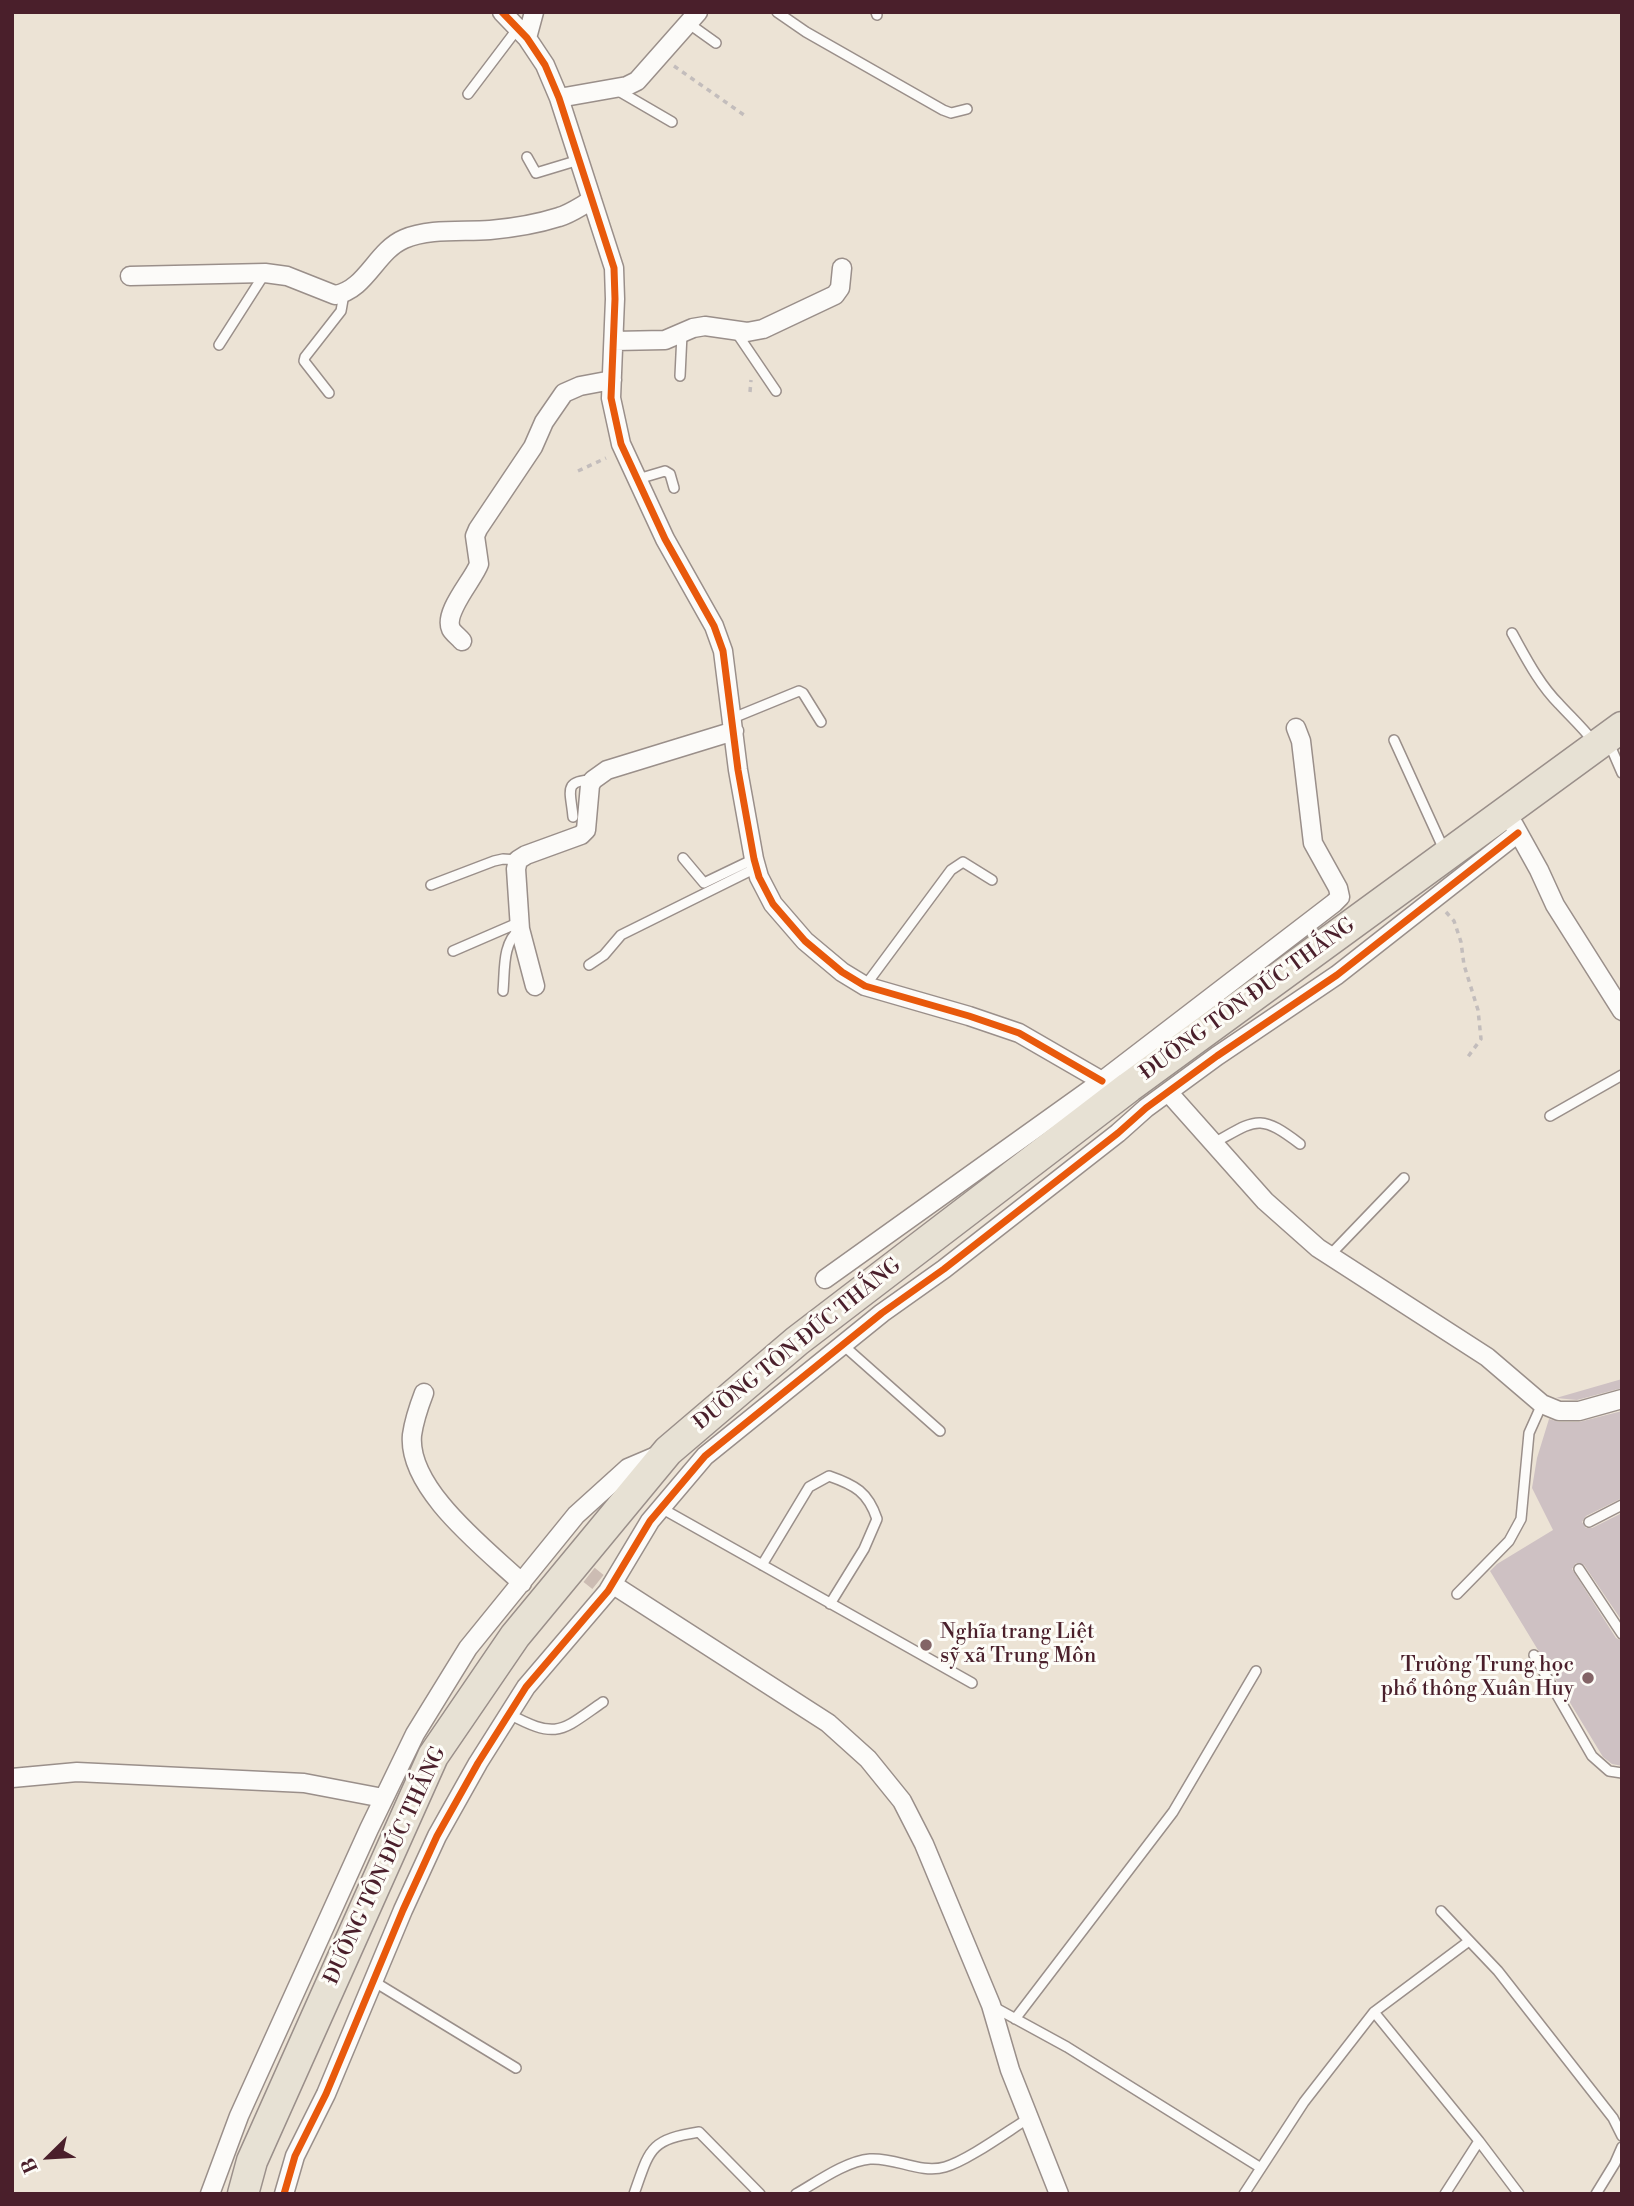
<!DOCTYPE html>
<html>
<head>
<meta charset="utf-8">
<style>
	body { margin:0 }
	#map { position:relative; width:1634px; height:2206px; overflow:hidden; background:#ece3d5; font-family:"Libre Bodoni",serif }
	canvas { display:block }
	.frame { position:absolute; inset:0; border:14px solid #4a1f2b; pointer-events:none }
	.north { position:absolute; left:14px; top:2122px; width:70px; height:70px; -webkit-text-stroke:5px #fdfcf7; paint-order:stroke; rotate:246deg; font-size:19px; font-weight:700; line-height:28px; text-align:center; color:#4a1f2b }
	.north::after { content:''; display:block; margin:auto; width:24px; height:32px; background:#4a1f2b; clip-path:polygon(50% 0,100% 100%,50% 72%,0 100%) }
</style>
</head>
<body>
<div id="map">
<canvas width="1634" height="2206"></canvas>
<div class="frame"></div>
<div class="north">B</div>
</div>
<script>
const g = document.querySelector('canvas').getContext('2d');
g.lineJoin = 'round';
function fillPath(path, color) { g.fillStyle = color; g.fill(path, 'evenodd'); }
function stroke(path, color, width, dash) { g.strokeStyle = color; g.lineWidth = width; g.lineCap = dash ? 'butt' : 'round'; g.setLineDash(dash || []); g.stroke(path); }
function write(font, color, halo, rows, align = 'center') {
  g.font = font + ' "Libre Bodoni",serif'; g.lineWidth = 6; g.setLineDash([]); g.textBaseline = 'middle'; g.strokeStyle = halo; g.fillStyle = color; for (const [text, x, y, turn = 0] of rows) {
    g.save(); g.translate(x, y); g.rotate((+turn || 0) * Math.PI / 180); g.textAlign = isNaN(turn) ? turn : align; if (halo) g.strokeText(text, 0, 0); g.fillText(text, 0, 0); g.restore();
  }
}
const building = new Path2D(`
	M 1622,1379 L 1622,1388 L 1577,1400 L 1556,1398 Z
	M 1622,1411 L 1622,1498 L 1586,1516 L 1582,1522 L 1586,1528 L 1592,1528 L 1622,1513 L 1622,1621 L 1584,1565 L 1576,1563 L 1572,1569 L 1616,1638 L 1622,1641 L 1622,1766 L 1612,1764 L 1603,1757 L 1490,1571 L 1497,1564 L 1553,1530 L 1532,1488 L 1537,1458 L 1549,1419 L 1559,1422 L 1579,1422 Z`);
const minorTunnel = new Path2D(`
	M 568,1558 L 598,1582`);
const path = new Path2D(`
	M 674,66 L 744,115
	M 750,392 L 751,380
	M 578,471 L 606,458
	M 1446,912 L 1454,921 L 1461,942 L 1464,965 L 1478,1010 L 1481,1039 L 1467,1058`);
const service = new Path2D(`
	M 777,12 L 806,32 L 943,110 L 951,113 L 967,109
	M 876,12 L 877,15
	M 688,23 L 716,43
	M 617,90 L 672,122
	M 468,94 L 518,28
	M 527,157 L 536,173 L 579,160
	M 736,332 L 776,391
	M 219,345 L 265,273
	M 680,376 L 682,334
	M 329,393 L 304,361 L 305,357 L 341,311 L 344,294
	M 638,479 L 665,471 L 670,474 L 674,488
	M 1512,633 C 1526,658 1539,684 1559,704 C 1571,717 1582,727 1593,741
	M 733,718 L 799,691 L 803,693 L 821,722
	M 1394,740 L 1445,852
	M 1609,743 L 1622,773
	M 573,817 C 571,792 562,780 593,780
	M 683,858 L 704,883 L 754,859
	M 431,885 L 494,861 L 503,859 L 518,860
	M 453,951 L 520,922
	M 589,965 L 604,955 L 621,935 L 756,868
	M 865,986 L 951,870 L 963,862 L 992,880
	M 503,991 C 505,970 502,943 520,929
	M 1550,1116 L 1622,1075
	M 1212,1144 C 1256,1120 1258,1112 1300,1144
	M 1330,1255 L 1404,1178
	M 843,1345 L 940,1431
	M 661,1508 L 972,1683
	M 1589,1522 L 1622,1505
	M 762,1565 L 809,1487 L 829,1476 C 855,1485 868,1492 877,1519 L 864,1549 L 830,1604
	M 1579,1569 L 1622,1634
	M 1457,1594 L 1509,1541 L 1521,1519 L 1529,1433 L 1542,1404
	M 1534,1655 L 1592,1756 L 1609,1771 L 1622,1773
	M 509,1714 C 558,1740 561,1731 603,1702
	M 1441,1911 L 1498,1971 L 1613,2118 L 1622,2136
	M 1469,1941 L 1374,2012 L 1479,2141 L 1519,2194
	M 373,1981 L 516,2068
	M 992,2006 L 1067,2047 L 1261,2168
	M 1015,2019 L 1173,1812 L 1256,1671
	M 634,2194 C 650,2149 649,2140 699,2132 L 760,2194
	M 796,2194 C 817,2182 846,2161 870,2159 C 895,2157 920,2174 945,2167 C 967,2161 1008,2131 1029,2118
	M 1244,2194 L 1304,2102 L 1374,2012
	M 1445,2194 L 1479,2141
	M 1596,2194 L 1615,2163 L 1622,2147`);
const minor = new Path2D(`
	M 502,12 L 527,38 L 545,65 L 559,98 L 614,268 L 615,299 L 611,398 L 621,444 L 665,539 L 714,626 L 723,651 L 738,770 L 754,859 L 759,877 L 773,904 L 805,941 L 842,972 L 865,986 L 969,1016 L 1019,1033 L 1102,1081
	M 527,38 L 534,12
	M 559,98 L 627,86 L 637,81 L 698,12
	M 130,276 L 265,273 L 287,276 L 335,295 C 366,290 376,251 404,239 C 429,228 463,232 490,230 C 512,228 537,224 559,217 C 570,214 581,206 592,200
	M 614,341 L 665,340 L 693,328 L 705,326 L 747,332 L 763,329 L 835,295 L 840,288 L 842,268
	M 462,641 C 459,637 453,633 451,629 C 443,612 474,579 479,564 L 475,536 L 478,529 L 533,447 L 544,422 L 564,393 L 580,386 L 612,380
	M 1514,825 L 1539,870 L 1555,905 L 1622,1011
	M 535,986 L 520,929 L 516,869 L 518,860 L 526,855 L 581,835 L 586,830 L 590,785 L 593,780 L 607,770 L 734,731
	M 1168,1092 L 1265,1201 L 1318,1248 L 1487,1357 L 1542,1404 L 1559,1411 L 1579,1411 L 1622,1399
	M 825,1279 L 1102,1081 L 1334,903 L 1340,897 L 1338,888 L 1313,843 L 1301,741 L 1296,728
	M 424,1393 C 419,1406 414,1421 412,1435 C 407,1489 486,1549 522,1583
	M 612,1584 L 828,1723 L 868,1759 L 902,1801 L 924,1844 L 991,2005 L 1010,2070 L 1059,2194
	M 12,1778 L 77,1772 L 304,1783 L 383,1798
	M 210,2194 L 239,2116 L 369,1829 L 415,1734 L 468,1648 L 576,1515 L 628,1468 L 661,1454
	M 284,2194 L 295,2156 L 326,2094 L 403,1910 L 437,1836 L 478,1763 L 526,1687 L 608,1591 L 650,1521 L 705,1456 L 882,1313 L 944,1269 L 1118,1133 L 1146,1108 L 1217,1056 L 1337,975 L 1518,833`);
const trunk = new Path2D(`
	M 243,2194 L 252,2161 L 433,1756 L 515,1636 L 668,1451 L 797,1341 L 1129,1087 L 1622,727`);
const cycleway = new Path2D(`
	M 502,12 L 527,38 L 545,65 L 559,98 L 614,268 L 615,299 L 611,398 L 621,444 L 665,539 L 714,626 L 723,651 L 738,770 L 754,859 L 759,877 L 773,904 L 805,941 L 842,972 L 865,986 L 969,1016 L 1019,1033 L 1102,1081
	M 284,2194 L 295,2156 L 326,2094 L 403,1910 L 437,1836 L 478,1763 L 526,1687 L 608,1591 L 650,1521 L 705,1456 L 882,1313 L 944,1269 L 1118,1133 L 1146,1108 L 1217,1056 L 1337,975 L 1518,833`);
const markers = [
	[926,1645,7,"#836466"],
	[1588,1678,7,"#836466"]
];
const streetNames = [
	["ĐƯỜNG TÔN ĐỨC THẮNG",1248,1000,-36],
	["ĐƯỜNG TÔN ĐỨC THẮNG",798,1345,-39],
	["ĐƯỜNG TÔN ĐỨC THẮNG",386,1866,-65]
];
const poiNames = [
	["Nghĩa trang Liệt",940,1633],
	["sỹ xã Trung Môn",940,1657],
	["Trường Trung học",1574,1666,"right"],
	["phổ thông Xuân Huy",1574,1690,"right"]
];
fillPath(building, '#cec1c3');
stroke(minorTunnel, '#ccbcb3', 18, [18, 9]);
stroke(service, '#9a8f8a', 12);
stroke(minor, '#9a8f8a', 21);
stroke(trunk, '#9a8f8a', 33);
stroke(path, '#c3bdbc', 3.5, [5, 5]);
stroke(service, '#fcfbf9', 9);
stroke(minor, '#fcfbf9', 18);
stroke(trunk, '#e7e1d4', 30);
stroke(cycleway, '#e8590c', 7);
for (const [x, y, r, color] of markers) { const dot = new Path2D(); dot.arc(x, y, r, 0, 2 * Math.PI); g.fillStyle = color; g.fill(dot); stroke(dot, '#fdfcf7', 2.5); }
write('21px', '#4a1f2b', '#fdfcf7', streetNames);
write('21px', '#4a1f2b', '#fdfcf7', poiNames, 'left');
</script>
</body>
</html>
